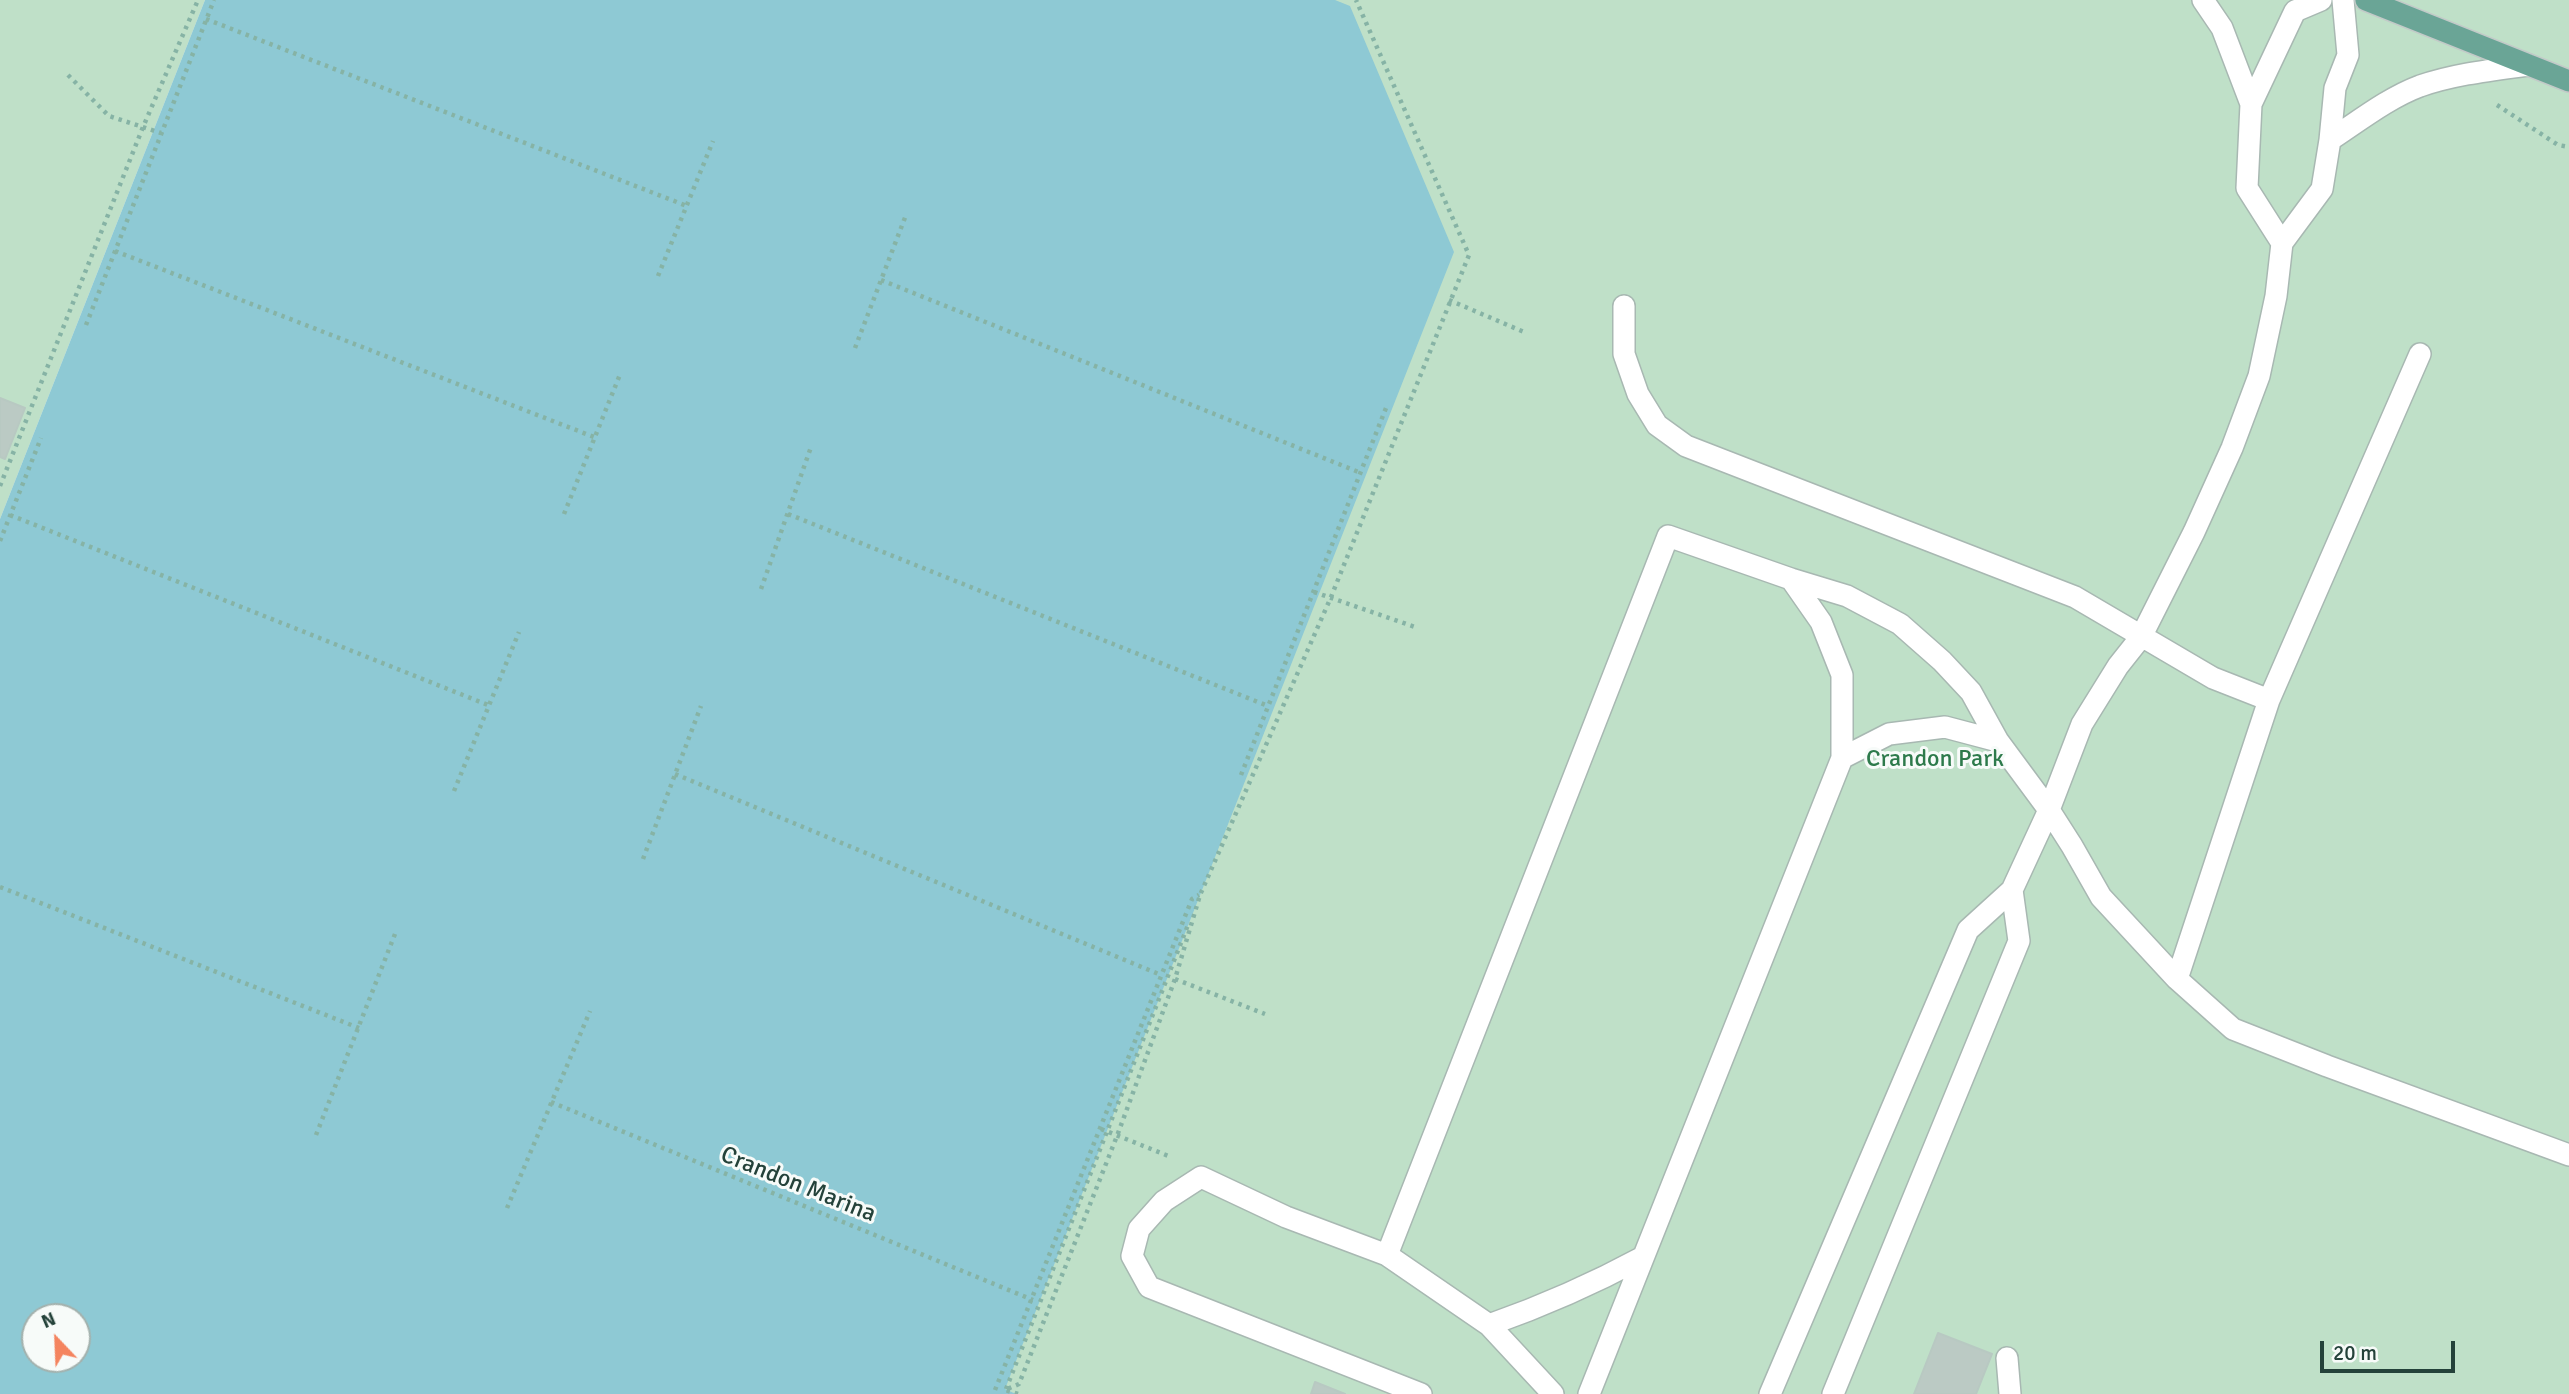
<!DOCTYPE html>
<html>
<head>
<meta charset="utf-8">
<style>
	body { margin:0 }
	#map { position:relative; width:2569px; height:1394px; overflow:hidden; background:#e6efeb; font-family:Signika,sans-serif }
	canvas { display:block }
	.north { position:absolute; left:21px; top:1303px; width:70px; height:70px; box-sizing:border-box; background:#f7fbf9; border:2px solid #a3b1ad; border-radius:50%; rotate:337deg; font-size:19px; font-weight:700; line-height:28px; text-align:center; color:#24423a }
	.north::after { content:''; display:block; margin:auto; width:24px; height:32px; background:#f4845f; clip-path:polygon(50% 0,100% 100%,50% 72%,0 100%) }
	.scale { position:absolute; left:2320px; top:1341px; width:135px; height:32px; box-sizing:border-box; border:4px solid #24423a; border-top:0; padding-left:9px; font-size:21px; line-height:24px; white-space:nowrap; color:#24423a; -webkit-text-stroke:5px #f7fbf9; paint-order:stroke }
</style>
</head>
<body>
<div id="map">
<canvas width="2569" height="1394"></canvas>
<div class="north">N</div>
<div class="scale">20 m</div>
</div>
<script>
const g = document.querySelector('canvas').getContext('2d');
g.lineJoin = 'round';
function fillPath(path, color) { g.fillStyle = color; g.fill(path, 'evenodd'); }
function stroke(path, color, width, dash) { g.strokeStyle = color; g.lineWidth = width; g.lineCap = dash ? 'butt' : 'round'; g.setLineDash(dash || []); g.stroke(path); }
function write(font, color, halo, rows, align = 'center') {
  g.font = font + ' Signika,sans-serif'; g.lineWidth = 6; g.setLineDash([]); g.textBaseline = 'middle'; g.strokeStyle = halo; g.fillStyle = color; for (const [text, x, y, turn = 0] of rows) {
    g.save(); g.translate(x, y); g.rotate((+turn || 0) * Math.PI / 180); g.textAlign = isNaN(turn) ? turn : align; if (halo) g.strokeText(text, 0, 0); g.fillText(text, 0, 0); g.restore();
  }
}
const green = new Path2D(`
	M 0,0 L 205,0 L 0,519 Z
	M 1331,0 L 2569,0 L 2569,1394 L 1016,1394 L 1004,1390 Z`);
const water = new Path2D(`
	M 205,0 L 1335,0 L 1350,6 L 1454,252 L 1005,1389 L 1016,1394 L 0,1394 L 0,519 ZM 35,1317 L 77,1317 L 77,1359 L 35,1359 Z`);
const building = new Path2D(`
	M 0,398 L 25,408 L 5,459 L 0,457 Z
	M 1938,1333 L 1992,1354 L 1976,1394 L 1914,1394 Z
	M 1315,1382 L 1345,1394 L 1311,1394 Z`);
const path = new Path2D(`
	M 206,19 L 687,206
	M 68,75 L 109,116 L 161,133
	M 2497,105 L 2558,145 L 2569,147
	M 115,251 L 594,437
	M 658,276 L 713,141
	M 881,280 L 1361,473
	M 1449,300 L 1524,332
	M 86,325 L 214,0
	M 855,348 L 906,215
	M 0,486 L 143,127 L 198,0
	M 564,514 L 621,372
	M 788,514 L 1268,706
	M 10,515 L 488,705
	M 0,541 L 41,438
	M 761,589 L 811,447
	M 1314,592 L 1418,628
	M 675,774 L 1161,975
	M 1241,775 L 1386,408
	M 454,791 L 519,632
	M 643,859 L 701,706
	M 0,887 L 359,1028
	M 1175,979 L 1265,1014
	M 551,1102 L 1033,1300
	M 1101,1129 L 1171,1157
	M 316,1135 L 395,934
	M 507,1208 L 590,1011
	M 1006,1389 L 1188,925
	M 995,1390 L 1192,899 L 1199,895
	M 1018,1394 L 1005,1390 L 1019,1384 L 1117,1136 L 1175,979 L 1200,895 L 1331,597 L 1469,255 L 1356,0`);
const minor = new Path2D(`
	M 2203,0 L 2222,28 L 2251,104
	M 2330,140 C 2359,121 2388,98 2420,86 C 2455,74 2492,70 2528,65
	M 2282,243 L 2247,188 L 2251,104 L 2295,11 L 2321,0
	M 1624,306 L 1624,354 L 1638,394 L 1657,425 L 1686,446 L 2075,597 L 2213,678 L 2269,700
	M 1791,579 L 1847,596 L 1900,624 L 1942,661 L 1971,692 L 1998,741 L 2049,810 L 2072,846 L 2101,897 L 2177,979 L 2233,1029 L 2327,1066 L 2569,1155
	M 1842,758 L 1889,734 L 1945,727 L 1998,741
	M 2177,979 L 2269,700 L 2420,354
	M 1387,1255 L 1668,536 L 1791,579 L 1821,622 L 1842,675 L 1842,758 L 1589,1394
	M 1489,1325 C 1543,1306 1593,1284 1643,1257
	M 2007,1358 L 2010,1394
	M 1421,1394 L 1149,1287 L 1132,1256 L 1139,1229 L 1164,1201 L 1201,1177 L 1286,1217 L 1387,1255 L 1489,1325 L 1553,1394
	M 1770,1394 L 1968,930 L 2012,890 L 2049,810 L 2082,724 L 2118,666 L 2141,637 L 2194,532 L 2232,448 L 2259,376 L 2276,296 L 2282,243 L 2322,189 L 2330,140 L 2335,88 L 2348,55 L 2343,0
	M 1833,1394 L 2019,941 L 2012,890`);
const major = new Path2D(`
	M 2366,0 L 2569,81`);
const parkNames = [
	["Crandon Park",1935,760]
];
const streetNames = [
	["Crandon Marina",798,1185,22]
];
fillPath(green, '#bfe0c8');
fillPath(water, '#8ec9d4');
fillPath(building, '#bbcac4');
stroke(building, '#b8c9c2', 2);
stroke(minor, '#a8b8b2', 24);
stroke(major, '#c2cac8', 24);
stroke(path, '#86b3a5', 4.5, [3.5, 5]);
stroke(minor, '#fff', 21);
stroke(major, '#6aa596', 21);
write('24px', '#2d7a4b', '#f7fbf9', parkNames);
write('24px', '#24423a', '#f7fbf9', streetNames);
</script>
</body>
</html>
